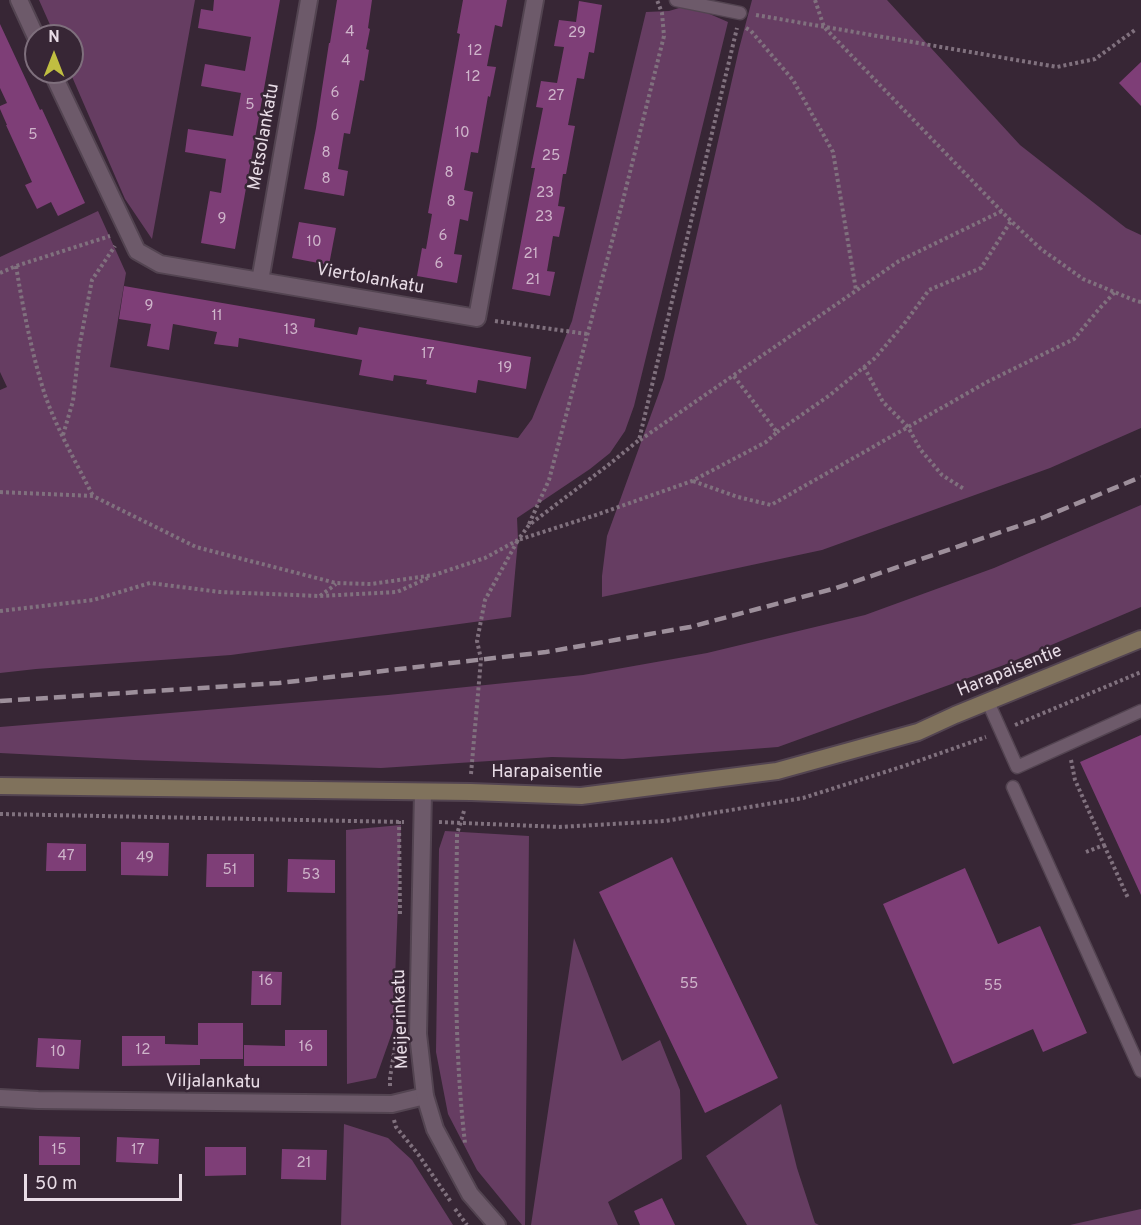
<!DOCTYPE html>
<html>
<head>
<meta charset="utf-8">
<style>
	body { margin:0 }
	#map { position:relative; width:1141px; height:1225px; overflow:hidden; background:#372635; font-family:Overpass,sans-serif }
	canvas { display:block }
	.north { position:absolute; left:24px; top:24px; width:60px; height:60px; box-sizing:border-box; background:#372635; border:2px solid #7e6f7c; border-radius:50%; rotate:0deg; font-size:16px; font-weight:700; line-height:24px; text-align:center; color:#e8dce6 }
	.north::after { content:''; display:block; margin:auto; width:21px; height:27px; background:#c0be41; clip-path:polygon(50% 0,100% 100%,50% 72%,0 100%) }
	.scale { position:absolute; left:24px; top:1174px; width:158px; height:27px; box-sizing:border-box; border:3px solid #e8dce6; border-top:0; padding-left:8px; font-size:18px; line-height:21px; white-space:nowrap; color:#e8dce6; -webkit-text-stroke:4px #372635; paint-order:stroke }
</style>
</head>
<body>
<div id="map">
<canvas width="1141" height="1225"></canvas>
<div class="north">N</div>
<div class="scale">50 m</div>
</div>
<script>
const g = document.querySelector('canvas').getContext('2d');
g.lineJoin = 'round';
function fillPath(path, color) { g.fillStyle = color; g.fill(path, 'evenodd'); }
function stroke(path, color, width, dash) { g.strokeStyle = color; g.lineWidth = width; g.lineCap = dash ? 'butt' : 'round'; g.setLineDash(dash || []); g.stroke(path); }
function write(font, color, halo, rows, align = 'center') {
  g.font = font + ' Overpass,sans-serif'; g.lineWidth = 5; g.setLineDash([]); g.textBaseline = 'middle'; g.strokeStyle = halo; g.fillStyle = color; for (const [text, x, y, turn = 0] of rows) {
    g.save(); g.translate(x, y); g.rotate((+turn || 0) * Math.PI / 180); g.textAlign = isNaN(turn) ? turn : align; if (halo) g.strokeText(text, 0, 0); g.fillText(text, 0, 0); g.restore();
  }
}
const green = new Path2D(`
	M 39,0 L 195,0 L 152,239 L 125,199 L 70,72 L 72,72 L 72,36 L 55,36 Z
	M 752,0 L 887,0 L 1020,145 L 1126,228 L 1141,235 L 1141,428 L 1050,468 L 822,550 L 602,597 L 602,576 L 607,536 L 664,379 L 739,49 Z
	M 689,5 L 728,22 L 634,406 L 625,431 L 610,453 L 590,469 L 517,518 L 518,540 L 511,617 L 231,655 L 36,669 L 0,673 L 0,390 L 7,387 L 0,372 L 0,257 L 98,211 L 126,273 L 110,367 L 518,438 L 532,419 L 572,321 L 646,12 L 669,11 Z
	M 1141,505 L 1141,607 L 1004,665 L 778,747 L 623,759 L 552,757 L 381,768 L 135,760 L 0,753 L 0,727 L 388,695 L 583,675 L 707,653 L 865,615 L 994,568 Z
	M 401,825 L 393,1030 L 376,1078 L 347,1084 L 346,830 Z
	M 445,831 L 529,836 L 525,1225 L 522,1225 L 477,1170 L 448,1114 L 436,1052 L 439,849 Z
	M 574,938 L 622,1061 L 660,1040 L 680,1090 L 682,1159 L 608,1202 L 618,1225 L 531,1225 Z
	M 781,1104 L 797,1168 L 815,1223 L 819,1225 L 747,1225 L 706,1156 Z
	M 344,1124 L 388,1138 L 412,1160 L 453,1225 L 341,1225 Z
	M 1141,1209 L 1141,1225 L 1070,1225 Z`);
const building = new Path2D(`
	M 214,0 L 280,0 L 235,249 L 201,243 L 210,191 L 221,193 L 226,159 L 185,152 L 188,129 L 233,136 L 241,93 L 201,86 L 205,64 L 245,71 L 251,37 L 198,28 L 201,9 L 213,11 Z
	M 337,0 L 372,0 L 368,28 L 370,29 L 366,49 L 369,50 L 364,81 L 360,80 L 350,134 L 344,133 L 338,169 L 348,171 L 344,196 L 304,189 L 316,128 L 329,43 L 330,43 Z
	M 463,0 L 507,0 L 502,27 L 495,25 L 487,66 L 496,67 L 490,97 L 488,96 L 478,153 L 471,152 L 464,190 L 473,192 L 468,221 L 460,219 L 454,254 L 462,255 L 457,283 L 417,276 L 422,248 L 426,249 L 432,214 L 428,213 L 460,34 L 457,33 Z
	M 579,1 L 602,5 L 594,53 L 589,52 L 584,79 L 577,78 L 568,125 L 575,126 L 566,174 L 563,174 L 558,206 L 565,207 L 559,237 L 553,236 L 547,271 L 555,272 L 550,296 L 512,289 L 535,168 L 531,168 L 543,108 L 536,107 L 541,81 L 557,83 L 564,47 L 554,46 L 559,20 L 576,22 Z
	M 0,24 L 40,110 L 42,109 L 85,203 L 58,216 L 51,202 L 37,209 L 25,185 L 32,182 L 6,125 L 7,125 L 0,109 L 0,106 L 7,103 L 0,88 Z
	M 1141,62 L 1141,106 L 1119,83 Z
	M 299,222 L 336,228 L 329,265 L 292,258 Z
	M 124,286 L 315,319 L 314,327 L 357,335 L 359,327 L 531,357 L 526,389 L 478,380 L 476,393 L 426,384 L 427,380 L 394,375 L 393,381 L 359,375 L 362,360 L 239,338 L 238,347 L 214,344 L 217,332 L 173,324 L 169,350 L 147,346 L 151,324 L 119,319 Z
	M 1141,735 L 1141,895 L 1080,762 Z
	M 121,842 L 169,843 L 168,876 L 121,875 Z
	M 47,843 L 86,844 L 86,871 L 46,871 Z
	M 207,854 L 254,854 L 254,887 L 206,887 Z
	M 672,857 L 778,1078 L 705,1113 L 599,892 Z
	M 288,859 L 335,860 L 335,893 L 287,892 Z
	M 965,868 L 998,944 L 1040,926 L 1087,1033 L 1043,1052 L 1033,1029 L 953,1064 L 883,904 Z
	M 252,971 L 282,972 L 281,1005 L 251,1005 Z
	M 198,1023 L 243,1023 L 243,1059 L 200,1059 L 200,1065 L 122,1066 L 122,1036 L 165,1036 L 165,1044 L 198,1045 Z
	M 285,1030 L 327,1030 L 327,1066 L 244,1066 L 244,1045 L 285,1046 Z
	M 38,1038 L 81,1040 L 79,1069 L 36,1067 Z
	M 39,1136 L 80,1137 L 80,1165 L 39,1165 Z
	M 117,1137 L 159,1139 L 158,1164 L 116,1162 Z
	M 205,1147 L 246,1147 L 246,1175 L 205,1176 Z
	M 282,1149 L 327,1150 L 326,1180 L 281,1179 Z
	M 662,1198 L 675,1225 L 640,1225 L 634,1211 Z`);
const path = new Path2D(`
	M 815,0 L 824,27 L 1011,221 L 1041,249 L 1083,279 L 1136,301 L 1141,302
	M 756,15 L 1057,67 L 1095,59 L 1135,30
	M 746,28 L 751,31 L 793,80 L 833,152 L 856,290
	M 16,266 C 23,308 31,350 44,392 C 56,428 76,462 93,496
	M 0,273 L 16,266 L 110,236
	M 495,321 L 587,334
	M 864,367 L 883,402 L 908,427 L 920,449 L 942,475 L 964,489
	M 777,432 L 830,395 L 875,358 L 904,324 L 929,290 L 981,268 L 1011,221
	M 63,435 L 73,401 L 79,348 L 92,280 L 115,246
	M 640,440 L 899,261 L 1002,211
	M 693,481 L 738,497 L 771,505 L 987,382 L 1074,339 L 1099,309 L 1115,292
	M 0,492 L 93,496 L 196,547 L 336,583 L 371,584 L 434,575 L 485,558 L 518,540 L 529,525 L 607,466 L 639,440 L 737,28
	M 529,524 L 549,480 L 624,196 L 664,36 L 662,13 L 657,0
	M 320,596 L 336,584
	M 0,611 L 93,600 L 150,583 L 220,592 L 320,596 L 397,592 L 428,578
	M 1015,725 L 1141,672
	M 1071,760 L 1075,780 L 1104,845 L 1086,852
	M 471,774 L 481,659 L 477,641 L 485,600 L 518,540 L 599,514 L 692,481 L 766,442 L 777,432 L 733,375
	M 464,811 L 457,834 C 456,937 453,1041 465,1143
	M 0,814 L 404,822
	M 399,821 L 400,916
	M 439,822 L 559,827 L 665,821 L 803,798 L 904,766 L 986,737
	M 1104,845 L 1128,898
	M 390,1086 L 390,1078 L 398,1028
	M 394,1120 L 396,1127 L 418,1154 L 451,1202
	M 455,1209 L 467,1225`);
const service = new Path2D(`
	M 676,0 L 740,13
	M 988,702 L 1017,767 L 1141,711
	M 1013,787 L 1141,1071`);
const minor = new Path2D(`
	M 19,0 L 36,37
	M 52,72 L 137,251 L 160,264 L 477,318 L 535,0
	M 260,281 L 309,0
	M 0,1098 L 38,1100 L 392,1104 L 425,1096`);
const tertiary = new Path2D(`
	M 423,792 L 418,1034 L 425,1096 L 435,1129 L 470,1194 L 497,1225`);
const secondary = new Path2D(`
	M 0,786 L 471,792 L 581,796 L 777,771 L 918,732 L 955,715 L 1141,639`);
const rail = new Path2D(`
	M 0,701 L 279,683 L 546,652 L 690,627 L 836,588 L 1042,518 L 1141,477`);
const numberNames = [
	["4",350,33],
	["29",577,34],
	["12",475,52],
	["4",346,62],
	["12",473,78],
	["6",335,94],
	["27",556,97],
	["5",250,106],
	["6",335,117],
	["10",462,134],
	["5",33,136],
	["8",326,154],
	["25",551,157],
	["8",449,174],
	["8",326,180],
	["23",545,194],
	["8",451,203],
	["23",544,218],
	["9",222,220],
	["6",443,237],
	["10",314,243],
	["21",531,255],
	["6",439,265],
	["21",533,281],
	["9",149,307],
	["11",217,317],
	["13",291,331],
	["17",428,355],
	["19",505,369],
	["47",66,857],
	["49",145,859],
	["51",230,871],
	["53",311,876],
	["16",266,982],
	["55",689,985],
	["55",993,987],
	["16",306,1048],
	["12",143,1051],
	["10",58,1053],
	["15",59,1151],
	["17",138,1151],
	["21",304,1164]
];
const streetNames = [
	["Metsolankatu",265,137,-80],
	["Viertolankatu",370,280,10],
	["Harapaisentie",1010,672,-22],
	["Harapaisentie",547,773],
	["Meijerinkatu",402,1019,-92],
	["Viljalankatu",213,1083,1]
];
fillPath(green, '#663d62');
fillPath(building, '#7e3e77');
stroke(service, '#534451', 15);
stroke(minor, '#534451', 20);
stroke(tertiary, '#534451', 20);
stroke(secondary, '#534451', 20);
stroke(path, '#80717e', 4, [3, 3]);
stroke(service, '#6d5a6a', 12);
stroke(minor, '#6d5a6a', 16);
stroke(tertiary, '#6d5a6a', 16);
stroke(secondary, '#80725c', 16);
stroke(rail, '#9d8f9b', 4.5, [12, 6]);
write('15px', '#ceb4ca', null, numberNames);
write('18px', '#e8dce6', '#372635', streetNames);
</script>
</body>
</html>
